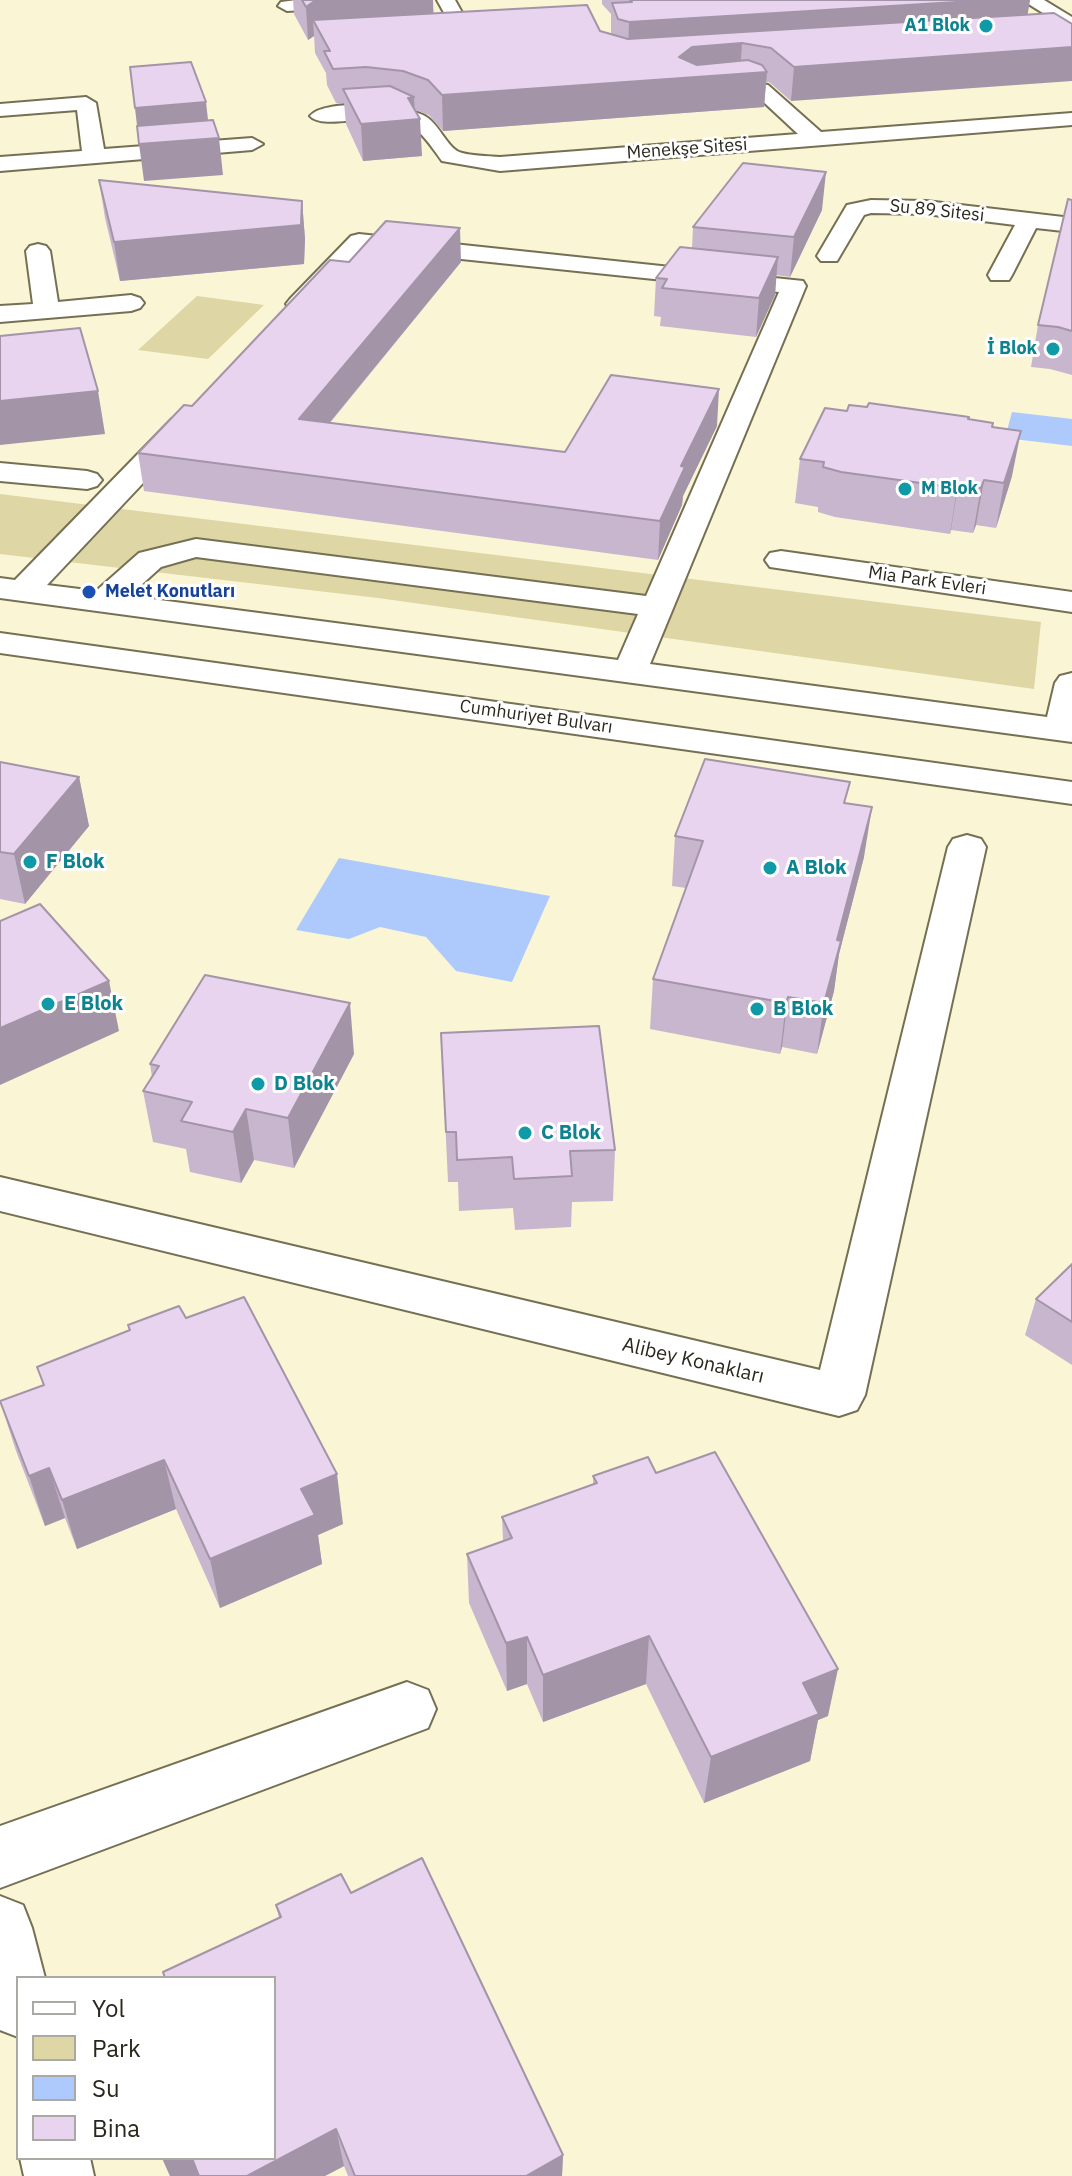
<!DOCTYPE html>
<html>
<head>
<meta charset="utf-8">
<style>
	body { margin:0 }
	#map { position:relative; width:1072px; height:2176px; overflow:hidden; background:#faf5d5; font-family:"IBM Plex Sans",sans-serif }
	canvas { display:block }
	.legend { position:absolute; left:16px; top:1976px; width:260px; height:184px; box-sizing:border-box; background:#fff; border:2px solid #aaa9a4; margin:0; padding:10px 14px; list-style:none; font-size:24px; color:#2a281c }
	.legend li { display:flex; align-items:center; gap:16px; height:40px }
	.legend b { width:40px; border:2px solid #aaa9a4 }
</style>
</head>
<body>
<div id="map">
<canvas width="1072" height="2176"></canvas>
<ul class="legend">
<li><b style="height:10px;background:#fff"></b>Yol</li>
<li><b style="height:22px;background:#ded6a4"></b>Park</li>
<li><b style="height:22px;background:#aecafd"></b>Su</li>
<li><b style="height:22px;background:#e9d4ef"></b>Bina</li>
</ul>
</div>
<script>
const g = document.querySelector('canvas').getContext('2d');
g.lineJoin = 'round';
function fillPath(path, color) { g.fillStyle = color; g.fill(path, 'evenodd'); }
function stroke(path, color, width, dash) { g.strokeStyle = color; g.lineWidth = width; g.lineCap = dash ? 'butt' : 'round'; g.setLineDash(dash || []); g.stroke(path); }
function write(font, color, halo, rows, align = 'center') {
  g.font = font + ' "IBM Plex Sans",sans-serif'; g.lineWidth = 6; g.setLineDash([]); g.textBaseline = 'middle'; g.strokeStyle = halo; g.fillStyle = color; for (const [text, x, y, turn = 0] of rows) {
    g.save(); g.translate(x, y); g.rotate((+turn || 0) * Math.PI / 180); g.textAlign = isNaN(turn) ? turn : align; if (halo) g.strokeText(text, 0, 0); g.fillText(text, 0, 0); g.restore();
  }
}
const green = new Path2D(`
	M 197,296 L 264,305 L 208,359 L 138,350 Z
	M 0,494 L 1041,622 L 1034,689 L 378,598 L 0,554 Z`);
const water = new Path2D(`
	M 1012,412 L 1072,419 L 1072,446 L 1005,438 Z
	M 339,858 L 550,896 L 512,982 L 456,971 L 426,937 L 380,927 L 349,939 L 296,930 Z`);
const minor = new Path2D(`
	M 297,0 L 395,0 L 386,5 L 287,11 L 278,6 L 281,2 Z
	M 437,0 L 455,0 L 474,34 L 472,38 L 458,38 Z
	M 1022,0 L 1044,0 L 1072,17 L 1072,31 Z
	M 740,80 L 768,85 L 821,132 L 1072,113 L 1072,125 L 500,171 L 442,161 C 431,146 420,128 402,121 C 379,111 323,131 310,116 C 325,98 409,104 428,118 C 439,126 446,144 457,151 C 467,156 488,156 500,157 L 798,134 L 755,94 L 710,94 L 700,88 L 710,82 Z
	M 86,97 L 96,103 L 104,149 L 252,138 L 263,144 L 252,150 L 0,171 L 0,157 L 82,151 L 77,110 L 0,116 L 0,104 Z
	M 871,200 L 926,201 L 1072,218 L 1072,232 L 1036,228 L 1012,275 L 1009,280 L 991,280 L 988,275 L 1015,225 L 926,214 L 871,213 L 864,215 L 837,261 L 821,261 L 817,256 L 847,205 Z
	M 359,234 L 803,281 L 806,286 L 650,664 L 1047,717 L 1055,683 L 1060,676 L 1072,673 L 1072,742 L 0,598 L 0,578 L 15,580 L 172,419 L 182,417 L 192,419 L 196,425 L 192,431 L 47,585 L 96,591 L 139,553 L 196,539 L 646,596 L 779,292 L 365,249 L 308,309 L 290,309 L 286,304 L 290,299 L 351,236 ZM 196,557 L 638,614 L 618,660 L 129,596 L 161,567 Z
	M 38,244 L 46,246 L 50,251 L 58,302 L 131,295 L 140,298 L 144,303 L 140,308 L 131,311 L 0,322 L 0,306 L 33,304 L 26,251 L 30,246 Z
	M 0,463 L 87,471 L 97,474 L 102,480 L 97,486 L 87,489 L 0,481 Z
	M 781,551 L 1072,592 L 1072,612 L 770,567 L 765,560 L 770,553 Z
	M 0,633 L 1072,782 L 1072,804 L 0,653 Z
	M 967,835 L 981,839 L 986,847 L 865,1395 L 857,1410 L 839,1416 L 0,1211 L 0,1177 L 820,1370 L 948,847 L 953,839 Z
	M 407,1682 L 428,1690 L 436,1709 L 428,1728 L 0,1888 L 0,1826 Z
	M 0,1896 L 23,1905 L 32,1928 L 45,1978 L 18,1978 L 18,2037 L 0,2030 Z
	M 20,2158 L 90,2158 L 94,2176 L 24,2176 Z`);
const wall = new Path2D(`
	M 293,0 L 433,0 L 433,13 L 600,31 L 611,34 L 611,14 L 602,4 L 602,0 L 1030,0 L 1027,14 L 791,101 L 769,82 L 766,82 L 764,107 L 443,131 L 429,115 L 415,110 L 422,156 L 363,161 L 346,124 L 344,103 L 336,103 L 327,85 L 326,73 L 315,53 L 314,36 L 308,40 L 294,14 Z
	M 99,180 L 302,201 L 305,239 L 304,264 L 120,281 L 105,218 Z
	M 1072,200 L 1072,375 L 1050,369 L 1031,367 L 1038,325 Z
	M 822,210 L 790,277 L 776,275 L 775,295 L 756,337 L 660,326 L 661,317 L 654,316 L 656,278 L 692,248 L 693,227 Z
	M 461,262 L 330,423 L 565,452 L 717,426 L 683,496 L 682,505 L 658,560 L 144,491 L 138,453 L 192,406 Z
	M 847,411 L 968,420 L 992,427 L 1012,476 L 996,528 L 976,525 L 973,533 L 951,530 L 950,534 L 835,517 L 818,512 L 818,507 L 795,503 L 800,459 Z
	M 0,762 L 79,777 L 89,826 L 25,904 L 0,899 Z
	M 847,804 L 864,857 L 839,954 L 834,991 L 817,1054 L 782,1047 L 780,1054 L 650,1029 L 653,979 L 686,888 L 672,886 L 675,836 Z
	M 441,1033 L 615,1150 L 613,1201 L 572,1202 L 571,1227 L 515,1230 L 513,1208 L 459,1211 L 458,1182 L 448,1182 Z
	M 354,1054 L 294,1168 L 254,1160 L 241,1183 L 190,1172 L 186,1149 L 153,1142 L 143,1091 L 152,1077 L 150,1064 Z
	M 1072,1264 L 1072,1365 L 1025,1335 L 1036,1299 Z
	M 186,1318 L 343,1524 L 318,1535 L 322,1564 L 220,1608 L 176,1509 L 77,1549 L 65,1518 L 45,1526 L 16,1451 L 0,1401 L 43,1385 L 37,1367 L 129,1331 L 128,1325 Z
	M 656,1473 L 828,1716 L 818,1720 L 810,1761 L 704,1803 L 646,1684 L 543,1722 L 527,1684 L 507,1691 L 469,1603 L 467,1554 L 503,1541 L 502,1517 L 593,1484 L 593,1476 Z
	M 351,1893 L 563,2155 L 562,2176 L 348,2176 L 344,2166 L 325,2176 L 170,2176 L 162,2158 L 274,2158 L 279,1918 L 276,1905 Z`);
const shadedWall = new Path2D(`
	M 355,0 L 433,0 L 434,28 L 313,20 L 314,36 L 308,40 L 306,7 L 313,2 Z
	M 989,0 L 1030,0 L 1025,30 L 742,43 L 740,74 L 767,72 L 764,107 L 443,131 L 442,95 L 628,55 L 629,22 Z
	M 1072,47 L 1072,81 L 791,101 L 794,67 Z
	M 414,97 L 415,120 L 420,119 L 422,156 L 363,161 L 361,124 L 408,98 Z
	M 206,102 L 210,138 L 139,143 L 135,108 Z
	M 219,138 L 223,175 L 144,181 L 139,144 Z
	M 826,172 L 822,210 L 790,277 L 794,237 Z
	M 302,201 L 305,239 L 304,264 L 120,281 L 114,242 Z
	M 460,228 L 461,262 L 302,456 L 299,419 Z
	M 778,257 L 775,295 L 756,337 L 759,298 Z
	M 719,389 L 717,426 L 683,496 L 682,505 L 658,560 L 660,521 L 681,466 Z
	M 98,391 L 105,434 L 0,445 L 0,401 Z
	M 1021,431 L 1012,476 L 996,528 L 1004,483 Z
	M 984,480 L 976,525 L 973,533 L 981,488 Z
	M 958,485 L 951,530 L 950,534 L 957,488 Z
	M 79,777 L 89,826 L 25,904 L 14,854 Z
	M 872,807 L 864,857 L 839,954 L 834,991 L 817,1054 L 824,1003 L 837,940 Z
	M 109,981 L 119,1031 L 0,1085 L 0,1028 Z
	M 788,997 L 782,1047 L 780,1054 L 786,1003 Z
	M 350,1003 L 354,1054 L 294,1168 L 288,1118 Z
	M 246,1109 L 254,1160 L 241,1183 L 233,1132 Z
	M 164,1460 L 176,1509 L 77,1549 L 62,1500 Z
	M 49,1468 L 65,1518 L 45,1526 L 29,1476 Z
	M 337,1474 L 343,1524 L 318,1535 L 322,1564 L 220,1608 L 210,1559 L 301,1489 Z
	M 649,1636 L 646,1684 L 543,1722 L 543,1675 Z
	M 527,1637 L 527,1684 L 507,1691 L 506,1643 Z
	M 838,1669 L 828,1716 L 818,1720 L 810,1761 L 704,1803 L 711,1757 L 803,1683 Z
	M 336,2129 L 344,2166 L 325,2176 L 247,2176 Z
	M 563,2155 L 562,2176 L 526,2176 Z
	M 162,2158 L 192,2158 L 199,2176 L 170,2176 Z`);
const building = new Path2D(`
	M 302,0 L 355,0 L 313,2 L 306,7 Z
	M 630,0 L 989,0 L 629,22 L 618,19 L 612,3 L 632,2 Z
	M 587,5 L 600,31 L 628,39 L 1054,13 L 1072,24 L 1072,47 L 794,67 L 771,48 L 742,43 L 692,47 L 679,57 L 697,65 L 748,60 L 762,65 L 767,72 L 442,95 L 428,80 L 403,71 L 366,67 L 333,69 L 324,51 L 330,51 L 313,20 Z
	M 191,62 L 206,102 L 135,108 L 130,67 Z
	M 390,86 L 414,97 L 408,98 L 420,119 L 361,124 L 343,89 Z
	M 213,120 L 219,138 L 139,144 L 137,126 Z
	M 743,163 L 826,172 L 794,237 L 693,227 Z
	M 99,180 L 302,201 L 301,225 L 114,242 Z
	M 1068,199 L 1072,200 L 1072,331 L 1058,327 L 1038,325 Z
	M 386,221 L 460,228 L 299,419 L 565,452 L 611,375 L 719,389 L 681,466 L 685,467 L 660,521 L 138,453 L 184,405 L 192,406 L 330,260 L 349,262 Z
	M 680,247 L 778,257 L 759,298 L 662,288 L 667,279 L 656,278 Z
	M 80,328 L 98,391 L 0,401 L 0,336 Z
	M 869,403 L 969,417 L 968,419 L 993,423 L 992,427 L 1021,431 L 1004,483 L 984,480 L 981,488 L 958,485 L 957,488 L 841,472 L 823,467 L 824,462 L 800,459 L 825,408 L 847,411 L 849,405 L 867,407 Z
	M 705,759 L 850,782 L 844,803 L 872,807 L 837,940 L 841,941 L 824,1003 L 788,997 L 786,1003 L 653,979 L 703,841 L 675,836 Z
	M 0,762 L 79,777 L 14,854 L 0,852 Z
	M 40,904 L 109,981 L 0,1028 L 0,921 Z
	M 205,975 L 350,1003 L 288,1118 L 246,1109 L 233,1132 L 181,1121 L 192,1102 L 143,1091 L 159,1066 L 150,1064 Z
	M 599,1026 L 615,1150 L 570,1151 L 572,1176 L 514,1179 L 512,1157 L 457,1160 L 456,1132 L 446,1132 L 441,1033 Z
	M 1072,1264 L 1072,1322 L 1036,1299 Z
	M 244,1297 L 337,1474 L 301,1489 L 315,1515 L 210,1559 L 164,1460 L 62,1500 L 49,1468 L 29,1476 L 0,1401 L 44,1385 L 37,1367 L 130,1330 L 128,1325 L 179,1306 L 186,1318 Z
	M 715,1452 L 838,1669 L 803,1683 L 819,1714 L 711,1757 L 649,1636 L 543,1675 L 527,1637 L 506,1643 L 467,1554 L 512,1538 L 502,1517 L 597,1483 L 593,1476 L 648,1457 L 656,1473 Z
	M 422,1858 L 563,2155 L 526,2176 L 355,2176 L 336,2129 L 247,2176 L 199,2176 L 192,2158 L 274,2158 L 274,1978 L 165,1978 L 163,1972 L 281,1917 L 276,1905 L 341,1874 L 351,1893 Z`);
const markers = [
	[986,26,8,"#0f9aa8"],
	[1053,349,8,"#0f9aa8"],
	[905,489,8,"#0f9aa8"],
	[89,592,8,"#1a4fb4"],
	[30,862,8,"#0f9aa8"],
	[770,868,8,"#0f9aa8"],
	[48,1004,8,"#0f9aa8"],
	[757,1009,8,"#0f9aa8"],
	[258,1084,8,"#0f9aa8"],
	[525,1133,8,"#0f9aa8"]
];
const farCulturenames = [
	["A1 Blok",970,26],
	["İ Blok",1037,349],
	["M Blok",921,489,"left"]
];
const farStreetnames = [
	["Menekşe Sitesi",687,149,-4],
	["Su 89 Sitesi",937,211,6],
	["Mia Park Evleri",927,581,8],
	["Cumhuriyet Bulvarı",536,717,8]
];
const farTransitnames = [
	["Melet Konutları",105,592]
];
const cultureNames = [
	["F Blok",46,862],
	["A Blok",786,868],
	["E Blok",64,1004],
	["B Blok",773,1009],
	["D Blok",274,1084],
	["C Blok",541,1133]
];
const streetNames = [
	["Alibey Konakları",693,1361,13]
];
fillPath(green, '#ded6a4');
fillPath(water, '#aecafd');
stroke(minor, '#757054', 4);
fillPath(minor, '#fff');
fillPath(wall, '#c8b6ce');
fillPath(shadedWall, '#a394a7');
fillPath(building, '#e9d4ef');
stroke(building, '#a394a7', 2);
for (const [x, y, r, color] of markers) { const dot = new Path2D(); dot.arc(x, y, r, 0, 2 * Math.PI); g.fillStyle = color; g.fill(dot); stroke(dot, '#fff', 3); }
write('bold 18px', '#0d838f', '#fff', farCulturenames, 'right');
write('18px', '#2a281c', '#fff', farStreetnames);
write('bold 18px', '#164399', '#fff', farTransitnames, 'left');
write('bold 20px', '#0d838f', '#fff', cultureNames, 'left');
write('20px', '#2a281c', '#fff', streetNames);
</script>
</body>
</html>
